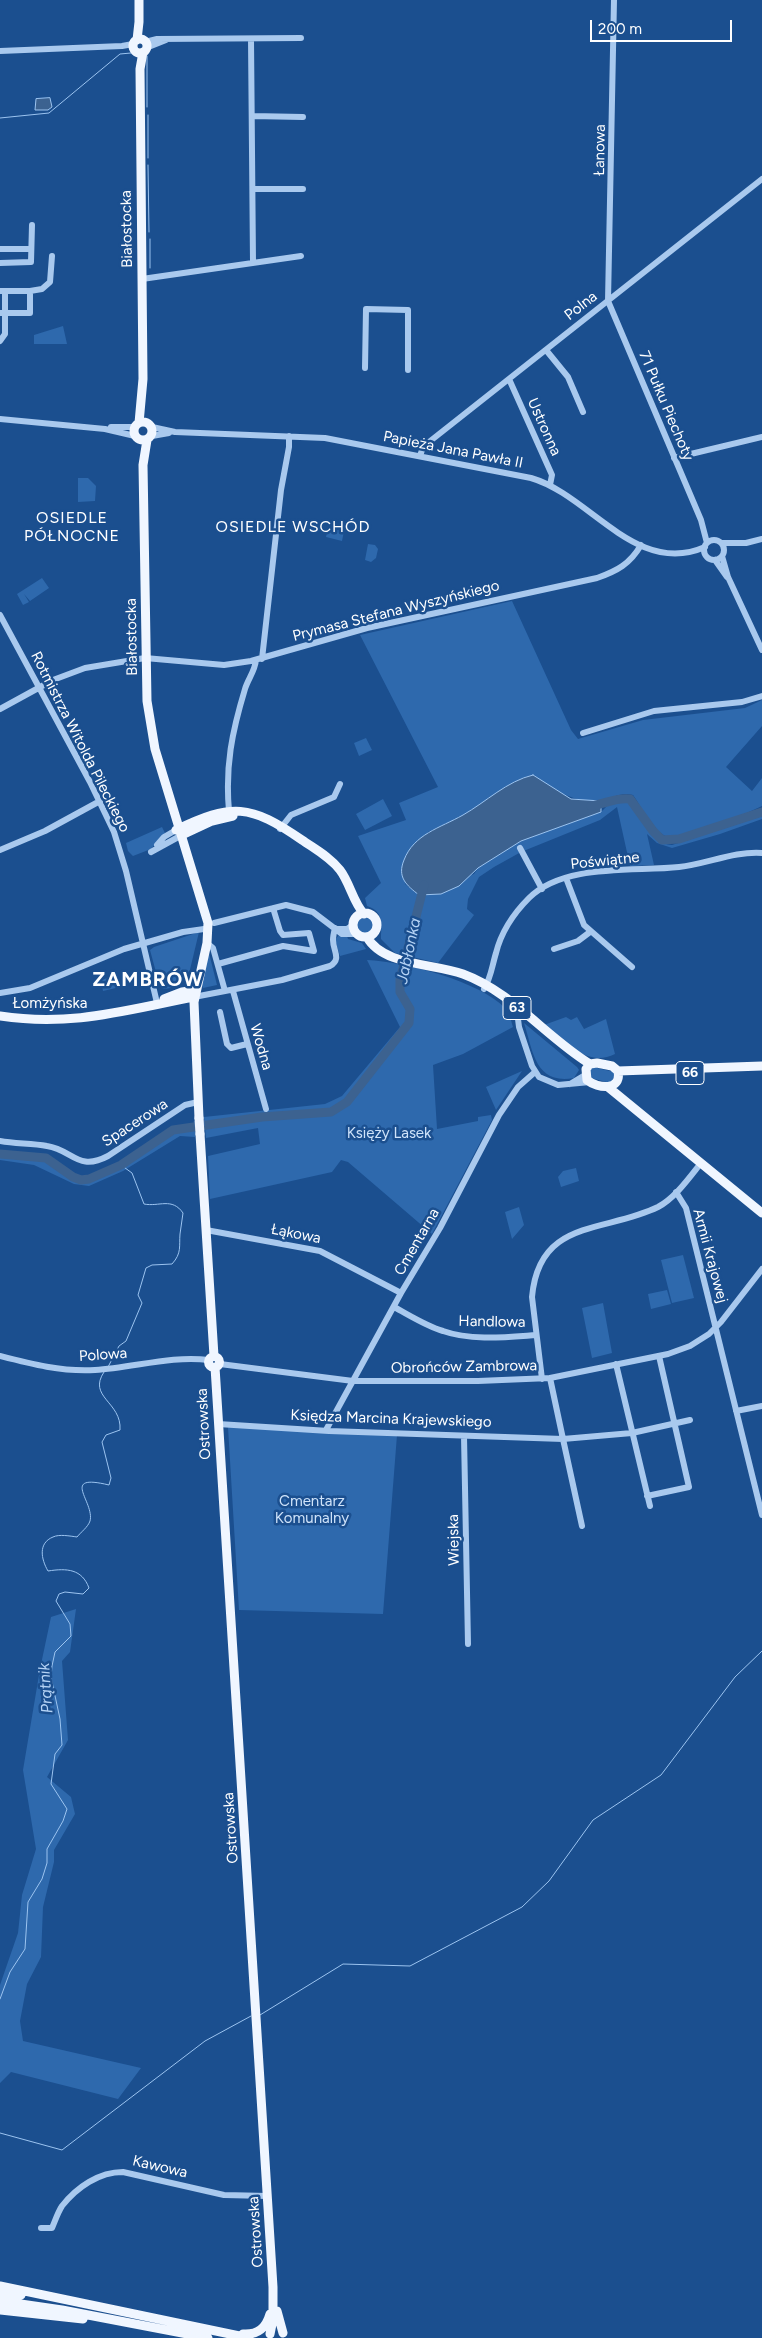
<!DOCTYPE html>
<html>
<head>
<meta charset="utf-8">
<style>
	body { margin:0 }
	#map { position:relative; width:762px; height:2338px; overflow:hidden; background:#1b4f8f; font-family:Figtree,sans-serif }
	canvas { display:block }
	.scale { position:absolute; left:590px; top:20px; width:142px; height:22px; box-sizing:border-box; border:2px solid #fff; border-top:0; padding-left:6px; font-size:15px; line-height:18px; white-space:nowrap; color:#fff; -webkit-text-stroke:4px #1b4f8f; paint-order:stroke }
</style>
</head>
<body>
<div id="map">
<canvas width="762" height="2338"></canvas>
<div class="scale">200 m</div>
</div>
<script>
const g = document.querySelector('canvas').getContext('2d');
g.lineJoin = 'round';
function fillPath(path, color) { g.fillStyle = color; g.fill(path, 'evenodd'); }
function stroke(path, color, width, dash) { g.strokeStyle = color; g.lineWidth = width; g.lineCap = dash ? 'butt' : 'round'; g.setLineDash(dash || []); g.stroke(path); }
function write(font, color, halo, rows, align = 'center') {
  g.font = font + ' Figtree,sans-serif'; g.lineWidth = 5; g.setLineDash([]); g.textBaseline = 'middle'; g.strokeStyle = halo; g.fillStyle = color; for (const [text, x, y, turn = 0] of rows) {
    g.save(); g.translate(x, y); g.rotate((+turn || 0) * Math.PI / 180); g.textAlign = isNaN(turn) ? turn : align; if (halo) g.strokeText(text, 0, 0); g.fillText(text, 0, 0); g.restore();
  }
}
const green = new Path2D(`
	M 63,326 L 67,344 L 34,344 L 34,335 Z
	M 78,478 L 88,478 L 96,486 L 95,501 L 78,502 Z
	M 328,528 L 344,531 L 342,541 L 326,537 Z
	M 368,544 L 375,545 L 378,549 L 376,558 L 371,562 L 365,560 Z
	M 42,578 L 49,588 L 30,601 L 24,594 L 29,602 L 23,605 L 17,594 Z
	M 512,601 L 571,730 L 578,739 L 643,720 L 745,708 L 762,700 L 762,726 L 726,767 L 752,791 L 762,778 L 762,806 L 738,817 L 674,838 C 655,838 643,809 633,795 C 619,791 613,799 600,801 C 574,803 553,790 533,775 L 525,777 L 462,816 L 428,832 L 405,884 L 419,895 L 474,874 L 478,868 L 521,841 L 601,812 L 610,803 L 629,801 C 641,816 650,844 672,845 L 762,816 L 762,819 L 720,834 L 672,848 L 657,843 L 647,834 L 654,865 L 630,866 L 617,807 L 600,820 L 521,852 L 494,867 L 479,877 L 468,899 L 467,909 L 474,915 L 438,963 L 395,953 L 381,939 C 381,925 385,912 367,906 L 365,898 L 381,883 L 358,836 L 406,820 L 399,803 L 438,787 L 360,635 Z
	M 366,738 L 372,750 L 359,756 L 354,743 Z
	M 383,799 L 392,816 L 365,830 L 356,814 Z
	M 162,827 L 165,833 L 151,849 L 133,856 L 128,851 L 126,843 Z
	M357 925a8 8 0 1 1 16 0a8 8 0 1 1-16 0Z
	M 199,932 L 188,978 L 178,987 L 164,989 L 160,987 L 150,950 L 154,947 Z
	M 339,935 L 347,936 L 348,939 L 362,943 L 366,949 L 340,956 L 335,940 Z
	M 209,953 L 217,985 L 203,988 L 201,984 Z
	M 367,960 C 405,962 480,981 506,1009 C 510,1013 511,1021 513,1027 L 463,1054 L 433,1065 L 437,1129 L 478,1121 L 478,1117 L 491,1115 L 492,1120 L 432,1234 L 348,1162 L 341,1160 L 332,1172 L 210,1199 L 208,1156 L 260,1144 L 258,1128 L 206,1138 L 204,1117 L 325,1104 L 342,1096 L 400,1027 Z
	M 118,975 L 120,987 L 103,991 L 101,980 Z
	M 566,1017 L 571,1020 L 577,1017 L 584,1029 L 606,1019 L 615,1054 C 587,1068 564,1041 544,1025 Z
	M 524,1023 L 577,1067 L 579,1070 L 574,1078 C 535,1085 533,1051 524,1023 Z
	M 593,1067 L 614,1072 L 615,1076 L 610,1083 L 591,1078 L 589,1072 Z
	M 522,1071 L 496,1110 L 486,1087 Z
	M 195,1129 L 195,1137 L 180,1136 L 123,1171 L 89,1186 L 74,1184 L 34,1165 L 0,1160 L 0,1157 L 41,1160 L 53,1165 L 73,1180 L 88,1181 L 119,1169 L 175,1133 Z
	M 576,1168 L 579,1181 L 561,1187 L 558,1177 L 563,1171 Z
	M 519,1207 L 524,1225 L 512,1239 L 505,1212 Z
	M 683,1255 L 694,1298 L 672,1303 L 661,1260 Z
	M 667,1290 L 671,1304 L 651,1309 L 648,1294 Z
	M 603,1303 L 612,1353 L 592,1358 L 582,1308 Z
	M 228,1427 L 397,1435 L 383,1614 L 239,1610 Z
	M 76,1609 L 70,1652 L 62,1661 L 68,1740 L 47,1777 L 71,1797 L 75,1814 L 54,1850 L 54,1862 L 43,1907 L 41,1957 L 27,1984 L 20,2021 L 23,2041 L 141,2068 L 118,2099 L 11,2072 L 0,2083 L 0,1985 L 18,1933 L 22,1895 L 36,1849 L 23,1770 L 40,1669 L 51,1617 Z`);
const water = new Path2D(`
	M 50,98 L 52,107 L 48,110 L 35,110 L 36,99 Z
	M 533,775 L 571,799 L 601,801 L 601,812 L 521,841 L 478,868 L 459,886 L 441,894 L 419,895 C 406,885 397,877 404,860 C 414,834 440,828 463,815 C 486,802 507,781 533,775 Z`);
const stream = new Path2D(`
	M 147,56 L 147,107
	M 148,115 L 148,158
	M 0,118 L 49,113 L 120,54 L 131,53
	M 148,165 L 149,232
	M 150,239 L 150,268
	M 108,1367 L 119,1346 L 126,1341 L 142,1303 L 138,1295 L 146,1268 L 152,1265 L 172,1264 C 182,1253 179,1246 180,1234 C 181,1227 182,1220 183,1213 C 172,1197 159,1207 144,1204 L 132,1173 L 121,1165
	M 0,1999 L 10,1972 L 25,1949 L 28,1902 L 42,1879 L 47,1863 L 47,1849 L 63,1821 L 67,1809 L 51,1784 L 55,1754 L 62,1745 L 60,1719 L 51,1677 L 52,1666 L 55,1652 L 71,1636 L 70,1624 L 56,1601 L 59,1594 L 65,1592 L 83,1594 L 89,1588 C 82,1569 67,1568 48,1571 C 41,1559 38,1543 53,1537 C 59,1534 70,1536 77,1537 C 81,1532 88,1527 90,1521 C 95,1502 59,1473 109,1485 L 111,1478 L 102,1442 L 106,1435 L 120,1430 C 122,1402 87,1397 104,1372
	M 260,2015 L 343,1964 L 410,1966 L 522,1907 L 549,1881 L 593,1820 L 661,1775 L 735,1677 L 762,1651
	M 0,2133 L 62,2150 L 205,2041 L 251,2016`);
const river = new Path2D(`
	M 591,806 C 605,804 616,797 630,799 L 653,831 L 662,840 L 679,839 L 762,812
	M 0,1154 L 46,1158 L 73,1177 L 81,1180 L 89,1179 L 121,1165 L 173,1130 L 262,1117 L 331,1112 L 347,1102 L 409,1023 L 410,1009 L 400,992 L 400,980 L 424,885`);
const minorTunnel = new Path2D(`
	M 194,1124 L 205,1123`);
const minor = new Path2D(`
	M 251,39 L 253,263
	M 145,42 L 157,39 L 301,38
	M 146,48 L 166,40
	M 0,51 L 122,46 L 133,44
	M 252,116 L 303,117
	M 253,189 L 303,189
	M 0,249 L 31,249
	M 0,263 L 31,262 L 32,225
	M 142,279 L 301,256
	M 0,291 L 30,291 L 30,313 L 0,313
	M 30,291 L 42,289 L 50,282 L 52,256
	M 608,301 L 614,0
	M 608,301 L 701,520 L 707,543
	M 0,341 L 5,334 L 5,291
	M 546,350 L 568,377 L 583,412
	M 365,368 L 366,309 L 408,310 L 408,370
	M 509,379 L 552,475 L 550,485
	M 0,419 L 105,429 L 135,436
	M 111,427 L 135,427
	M 152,427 L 175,432 L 325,438 L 531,478 C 590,495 636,577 705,547
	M 152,436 L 169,433
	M 420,456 L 422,450 L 429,442 L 762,179
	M 674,458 L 762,437
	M704 550a10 10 0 1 1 20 0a10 10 0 1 1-20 0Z
	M 722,543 L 746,543 L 762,539
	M 722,556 L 728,577 L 762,650
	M 715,560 L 727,577
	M 0,615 L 90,782 L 114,832 L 126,871 L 157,1003
	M 262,659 L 281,490 L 289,447 L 289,436
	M 0,709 L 53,680 L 85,668 L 145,658 L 224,665 L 251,661 L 367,628 L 597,578 C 617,571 630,564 641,545
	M 583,733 L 654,711 L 742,702 L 762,696
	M 229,811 C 225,766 232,732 245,689 C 248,679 255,671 256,660
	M 280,829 L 291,815 L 334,797 L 340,784
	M 157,845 L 164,837 L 176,830
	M 520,848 L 542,889
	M 0,850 L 45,831 L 100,801
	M 151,852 L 182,835
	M 566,878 L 584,925 L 632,967
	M 214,923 L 286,905 L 313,912 L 342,934 L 357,934
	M 338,929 L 347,929 L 353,925
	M 207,943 L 213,948 L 225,991
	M 554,949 L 578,941 L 590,932
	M 218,964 L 283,946 L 314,951 L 309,933 L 283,935 L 280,931 L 273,908
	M 484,989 C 491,978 492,966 496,953 C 501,933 514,913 529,898 C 564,863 634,872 679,867 C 707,864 734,851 762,853
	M 233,991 L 266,1109
	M 0,993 L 30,988 L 124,949 L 183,932 L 204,929
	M 194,997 L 282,980 L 330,966 C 342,959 333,951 333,940 C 333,937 334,932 335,928
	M 220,1012 L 227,1044 L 231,1048 L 247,1044
	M 522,1013 L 518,1019 L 519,1027 L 532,1066 L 539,1077 L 558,1085 L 590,1082
	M 570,1084 L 585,1075
	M 0,1141 C 15,1144 31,1143 47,1146 C 73,1150 78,1172 108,1156 L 185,1105 L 198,1102
	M 676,1192 L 686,1208 L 762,1515
	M 206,1230 L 320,1251 L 401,1293
	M 394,1307 C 409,1315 426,1326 443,1331 C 471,1341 507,1337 536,1335
	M 0,1356 C 31,1364 62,1372 95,1370 C 133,1368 171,1355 209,1360
	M 220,1364 L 353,1381 L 478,1381 L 550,1378 L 668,1354 L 690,1346 L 709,1334 L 721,1322 L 762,1269
	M 616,1364 L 650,1506
	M 542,1379 L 532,1297 C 539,1218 605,1233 658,1207 C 675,1198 689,1178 701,1163
	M 736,1411 L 762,1406
	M 218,1424 L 329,1431 L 563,1439 L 550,1378
	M 326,1430 L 401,1293 L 440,1228 L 499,1115 L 518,1087 L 535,1072
	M 464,1436 L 468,1644
	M 647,1496 L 689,1487 L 659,1356
	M 582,1526 L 563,1439 L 632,1433 L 690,1420
	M 41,2228 L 52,2228 C 55,2221 58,2212 62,2206 C 77,2187 99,2172 123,2172 L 224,2195 L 268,2196`);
const major = new Path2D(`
	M133 46a7 7 0 1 1 14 0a7 7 0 1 1-14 0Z
	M 137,40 L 139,22 L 139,0
	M134 431a9 9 0 1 1 18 0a9 9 0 1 1-18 0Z
	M 139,423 L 143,379 L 140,69 L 143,52
	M 147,440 L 143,465 L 147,701 L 155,749 L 208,923 L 207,943 L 194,1002 L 199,1118
	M 176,830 C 232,803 250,804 302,840 C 315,849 330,857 340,870 C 350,883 353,902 364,914
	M 182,835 L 212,821 L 233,816
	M353 925a12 12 0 1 1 24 0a12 12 0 1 1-24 0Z
	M 367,937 C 383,966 433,963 463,974 C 512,992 546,1037 590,1064
	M 164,999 L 182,992 L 196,990
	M 0,1016 C 72,1027 125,1010 194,997
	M 597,1063 L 612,1066 L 618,1071 C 622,1091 598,1089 587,1080 L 586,1069 L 590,1064 Z
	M 618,1071 L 762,1066
	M 608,1087 L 762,1213
	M 200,1134 L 214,1356
	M208.5 1362a5.5 5.5 0 1 1 11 0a5.5 5.5 0 1 1-11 0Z
	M 215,1367 L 273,2287 L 273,2319 L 270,2334
	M 0,2286 L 249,2338
	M 0,2293 L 21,2295
	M 0,2301 L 62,2310 L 208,2338
	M 0,2310 L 83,2319
	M 277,2311 L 283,2333
	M 243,2334 C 258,2335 266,2328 270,2314`);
const majorBridge = new Path2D(`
	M 199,1118 L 200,1134`);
const shields = [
	[517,1008,28],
	[690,1073,28]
];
const shieldNames = [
	["63",517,1008],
	["66",690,1073]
];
const streetNames = [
	["Łanowa",600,150,-89],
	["Białostocka",127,229,-91],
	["Polna",581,306,-38],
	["71 Pułku Piechoty",666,406,67],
	["Ustronna",544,427,66],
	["Papieża Jana Pawła II",453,450,11],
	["Prymasa Stefana Wyszyńskiego",396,611,-14],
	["Białostocka",132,637,-91],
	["Rotmistrza Witolda Pileckiego",80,742,63],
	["Poświątne",605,861,-6],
	["Łomżyńska",50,1004],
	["Wodna",261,1047,74],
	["Spacerowa",135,1123,-33],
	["Łąkowa",296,1234,11],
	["Cmentarna",417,1242,-60],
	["Armii Krajowej",710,1256,75],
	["Handlowa",492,1322,1],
	["Polowa",103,1355,-4],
	["Obrońców Zambrowa",464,1367,-1],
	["Księdza Marcina Krajewskiego",391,1419,2],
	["Ostrowska",204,1424,-93],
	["Wiejska",454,1540,-91],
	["Ostrowska",231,1828,-94],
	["Kawowa",160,2167,13],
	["Ostrowska",256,2232,-94]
];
const parkNames = [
	["Księży Lasek",389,1134],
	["Cmentarz",312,1502],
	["Komunalny",312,1519]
];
const neighbourhoodNames = [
	["OSIEDLE",72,518],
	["PÓŁNOCNE",72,536],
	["OSIEDLE WSCHÓD",293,527]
];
const waterNames = [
	["Jabłonka",409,951,-78],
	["Prątnik",46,1688,-94]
];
const districtNames = [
	["ZAMBRÓW",148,980]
];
fillPath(green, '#2e69ad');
fillPath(water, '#3c6290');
stroke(water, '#9cc4f0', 1);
stroke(stream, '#9cc4f0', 1);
stroke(river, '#3c6290', 9);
stroke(minorTunnel, '#3d69a0', 6, [6, 3]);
stroke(minor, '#a9c9ee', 6);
stroke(major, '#f0f6ff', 9);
stroke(majorBridge, '#f0f6ff', 9);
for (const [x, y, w] of shields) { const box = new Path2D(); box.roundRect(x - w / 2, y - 11.5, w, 23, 4); g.fillStyle = '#1b4f8f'; g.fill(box); stroke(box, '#fff', 1); }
write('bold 14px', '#fff', null, shieldNames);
write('15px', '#fff', '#1b4f8f', streetNames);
write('15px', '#cfe3fa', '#1b4f8f', parkNames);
g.letterSpacing = '1px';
write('16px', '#fff', '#1b4f8f', neighbourhoodNames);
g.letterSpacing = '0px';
write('italic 16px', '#b5d3f5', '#1b4f8f', waterNames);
g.letterSpacing = '1px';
write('bold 20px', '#fff', '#1b4f8f', districtNames);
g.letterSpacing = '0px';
</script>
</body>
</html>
